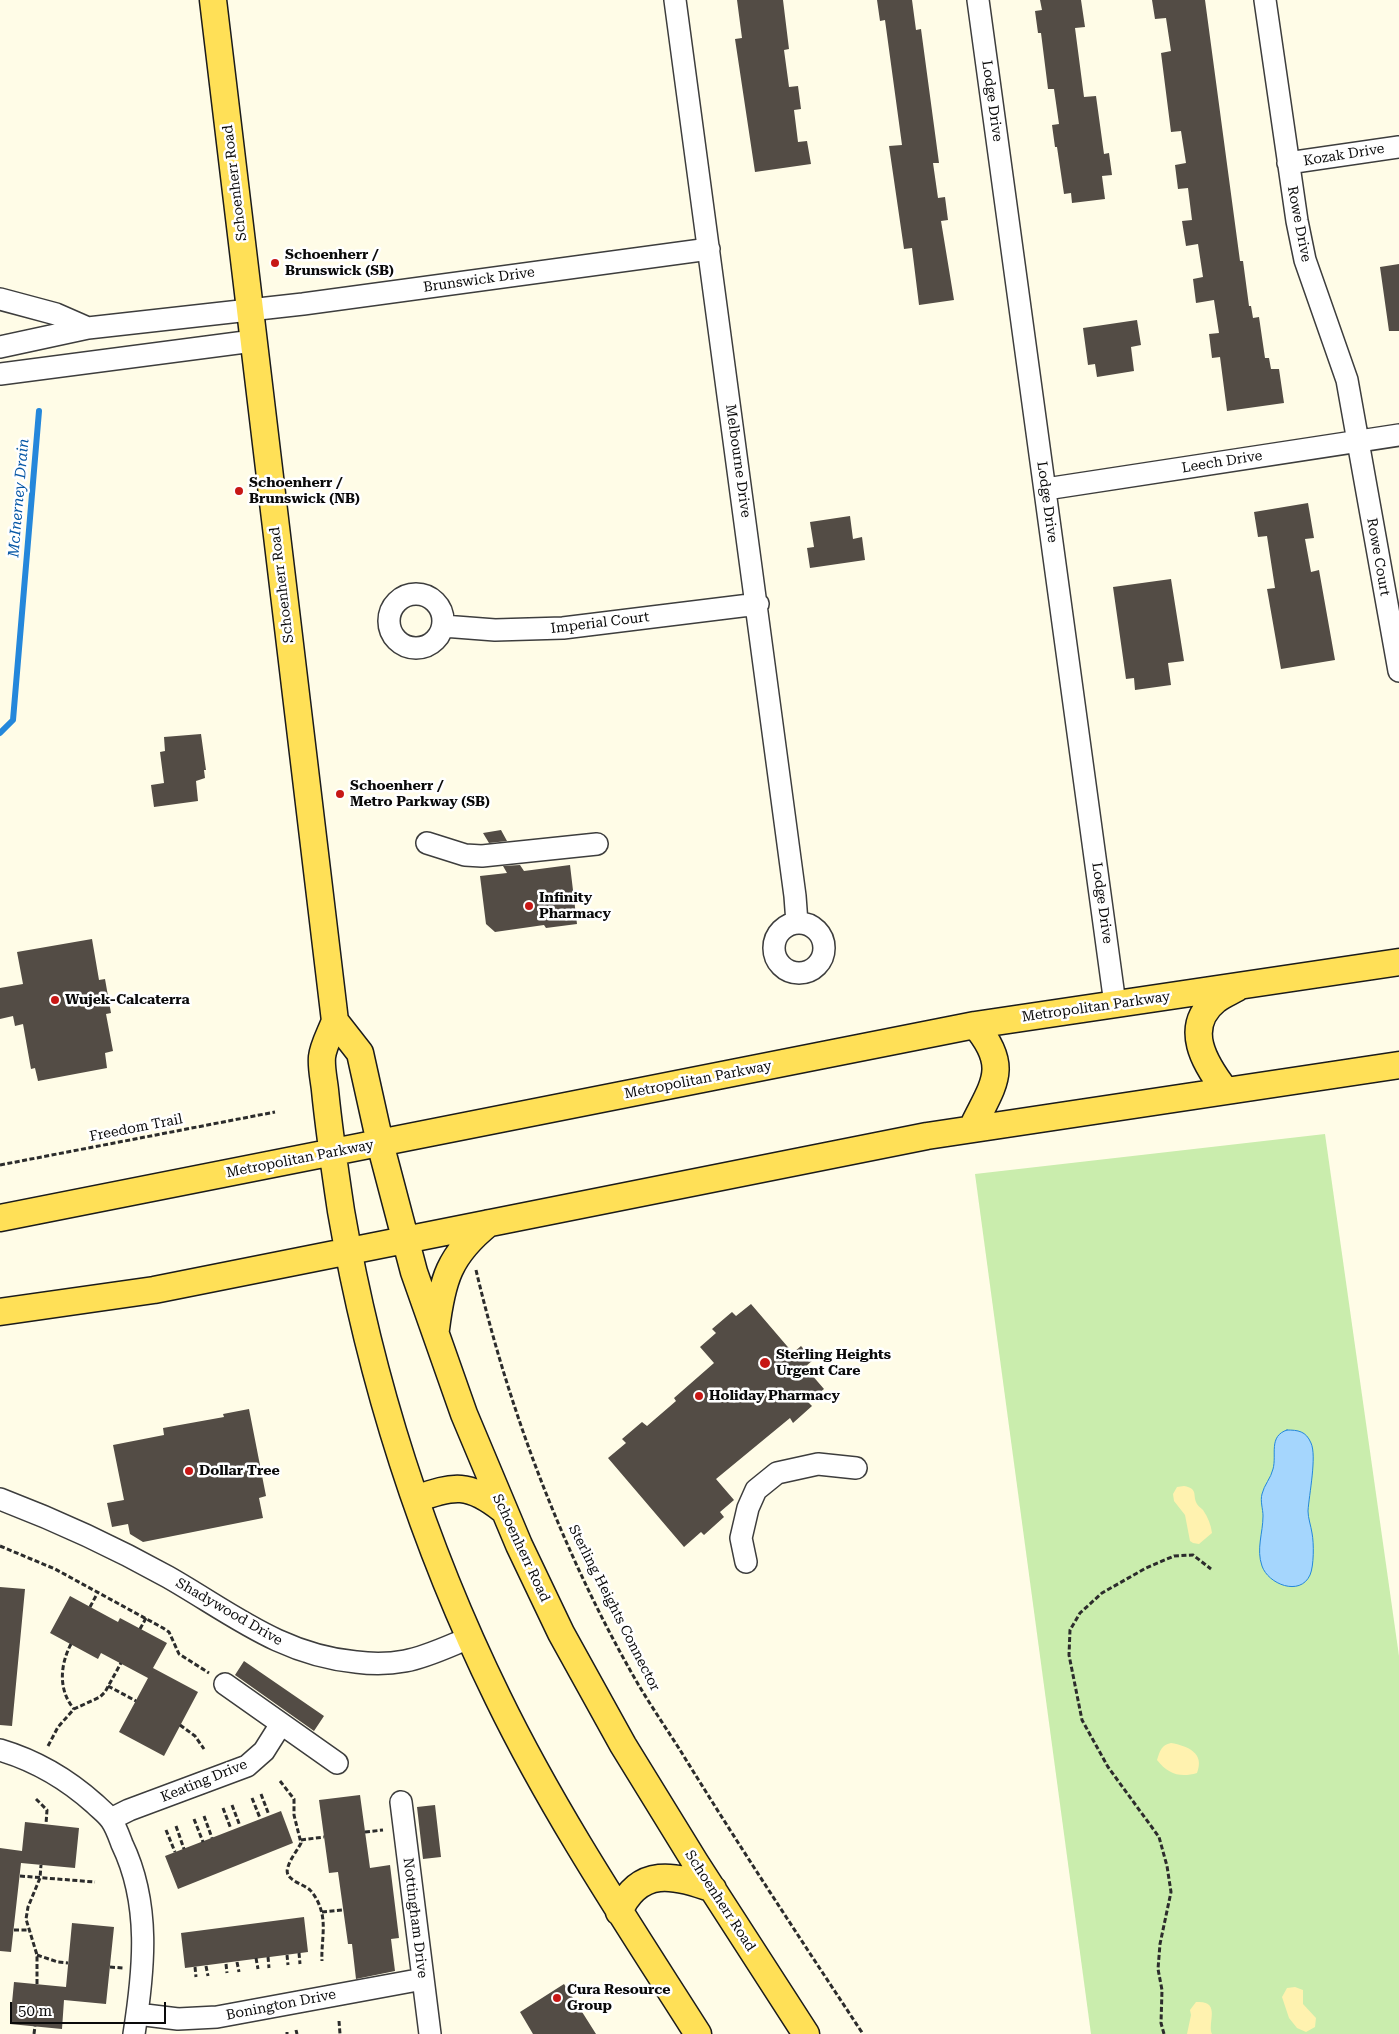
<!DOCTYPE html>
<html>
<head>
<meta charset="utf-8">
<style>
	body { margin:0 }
	#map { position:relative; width:1399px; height:2034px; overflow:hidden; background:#fffce7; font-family:"Roboto Serif",serif }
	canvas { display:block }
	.scale { position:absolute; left:10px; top:2002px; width:156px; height:22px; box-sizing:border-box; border:2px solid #0a0a0a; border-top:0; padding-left:6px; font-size:15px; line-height:18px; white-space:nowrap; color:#0a0a0a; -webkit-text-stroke:4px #fff; paint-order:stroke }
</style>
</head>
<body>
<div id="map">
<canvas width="1399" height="2034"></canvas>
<div class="scale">50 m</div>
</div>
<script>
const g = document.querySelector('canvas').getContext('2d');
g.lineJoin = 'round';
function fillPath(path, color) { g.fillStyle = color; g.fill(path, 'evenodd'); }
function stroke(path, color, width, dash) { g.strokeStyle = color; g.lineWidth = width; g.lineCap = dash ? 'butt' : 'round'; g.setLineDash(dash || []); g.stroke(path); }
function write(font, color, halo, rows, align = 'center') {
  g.font = font + ' "Roboto Serif",serif'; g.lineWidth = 5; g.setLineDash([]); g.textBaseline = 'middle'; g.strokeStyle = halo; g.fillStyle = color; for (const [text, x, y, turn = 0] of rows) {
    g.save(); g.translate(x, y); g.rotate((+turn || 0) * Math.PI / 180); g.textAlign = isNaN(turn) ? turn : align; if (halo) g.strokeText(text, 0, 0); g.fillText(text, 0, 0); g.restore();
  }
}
const green = new Path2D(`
	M 1325,1134 L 1399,1656 L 1399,2034 L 1091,2034 L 975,1174 Z`);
const sand = new Path2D(`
	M 1184,1486 C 1199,1489 1192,1495 1197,1504 C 1198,1506 1201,1508 1203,1510 C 1208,1517 1211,1525 1212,1533 L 1199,1544 L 1193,1543 L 1190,1541 L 1185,1515 L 1174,1501 L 1173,1494 L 1177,1487 Z
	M 1171,1743 C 1188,1746 1205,1753 1197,1773 C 1180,1778 1168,1774 1157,1760 C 1160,1751 1161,1745 1171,1743 Z
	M 1295,1987 L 1303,1990 L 1303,2004 L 1316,2018 L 1315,2027 L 1306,2032 L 1297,2028 L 1289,2018 L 1282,1997 L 1287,1988 Z
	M 1196,2002 C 1222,2000 1207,2023 1212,2034 L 1187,2034 L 1191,2015 L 1190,2010 Z`);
const water = new Path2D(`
	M 1287,1430 C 1298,1430 1306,1431 1311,1443 C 1317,1456 1309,1495 1308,1511 C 1308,1518 1311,1526 1312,1533 C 1314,1543 1314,1566 1310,1575 C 1300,1597 1268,1584 1262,1566 C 1256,1549 1263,1533 1263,1516 C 1263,1509 1260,1501 1262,1494 C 1264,1485 1271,1478 1273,1469 C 1277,1455 1268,1436 1287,1430 Z`);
const stream = new Path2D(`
	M 0,733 L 13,720 L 39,411`);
const building = new Path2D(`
	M 737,0 L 783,0 L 789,49 L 784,50 L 789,87 L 798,86 L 801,109 L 794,110 L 798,142 L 807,141 L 811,164 L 755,172 L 735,39 L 742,38 Z
	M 877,0 L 912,0 L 916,30 L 921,29 L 939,163 L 933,163 L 938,198 L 945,197 L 948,220 L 941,221 L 954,300 L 919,305 L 912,248 L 904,249 L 889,146 L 902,145 L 885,20 L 880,21 Z
	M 1040,0 L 1081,0 L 1085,27 L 1075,28 L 1084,97 L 1096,96 L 1104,154 L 1109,153 L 1112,175 L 1102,176 L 1105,199 L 1072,203 L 1071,193 L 1064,194 L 1057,147 L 1055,147 L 1052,125 L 1059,124 L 1054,89 L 1048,89 L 1041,33 L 1038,33 L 1035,11 L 1042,10 Z
	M 1152,0 L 1205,0 L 1240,261 L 1243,261 L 1249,306 L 1251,306 L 1253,318 L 1259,317 L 1265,358 L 1269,358 L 1271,369 L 1279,369 L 1284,403 L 1227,411 L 1220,357 L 1212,358 L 1209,334 L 1219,333 L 1214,300 L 1196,303 L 1193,279 L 1203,277 L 1198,244 L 1186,246 L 1182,221 L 1192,220 L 1188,188 L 1178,189 L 1175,165 L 1186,163 L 1181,131 L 1171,132 L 1161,53 L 1171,51 L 1166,18 L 1155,19 Z
	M 1399,264 L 1399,331 L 1389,331 L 1380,267 Z
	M 1137,320 L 1141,345 L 1131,347 L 1134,371 L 1097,377 L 1095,364 L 1088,365 L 1083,328 Z
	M 1308,503 L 1314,538 L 1305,539 L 1311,572 L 1319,570 L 1335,660 L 1281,669 L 1267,589 L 1275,588 L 1267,536 L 1258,537 L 1254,512 Z
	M 850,516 L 853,539 L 862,537 L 865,560 L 810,568 L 807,548 L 814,547 L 810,522 Z
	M 1171,579 L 1184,661 L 1168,663 L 1171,685 L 1135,690 L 1134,678 L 1126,679 L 1113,587 Z
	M 201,734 L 206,770 L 204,770 L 205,778 L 196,781 L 198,801 L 154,807 L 151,785 L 164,783 L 160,752 L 165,751 L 164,737 Z
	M 501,830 L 507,841 L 489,843 L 483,833 Z
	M 520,865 L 524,871 L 570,865 L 577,924 L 546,928 L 544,925 L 495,932 L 486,924 L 480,876 L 507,873 L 503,866 Z
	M 92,939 L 99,980 L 105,979 L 111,1013 L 106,1014 L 113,1051 L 105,1053 L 107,1068 L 38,1081 L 35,1068 L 31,1069 L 23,1024 L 15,1026 L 13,1016 L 0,1019 L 0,988 L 23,984 L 17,952 Z
	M 751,1304 L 793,1353 L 801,1346 L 813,1360 L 805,1367 L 824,1389 L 808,1402 L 812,1406 L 793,1423 L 790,1418 L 716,1479 L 734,1500 L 720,1512 L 724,1517 L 704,1535 L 701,1532 L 684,1547 L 608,1458 L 626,1443 L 622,1439 L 642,1422 L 647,1426 L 676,1401 L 674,1398 L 714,1363 L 700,1347 L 716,1333 L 712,1329 L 732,1312 L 736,1316 Z
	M 249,1409 L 266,1496 L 259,1498 L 263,1518 L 143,1542 L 130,1534 L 128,1524 L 112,1527 L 107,1503 L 124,1500 L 113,1445 L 164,1435 L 163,1428 L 224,1417 L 223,1414 Z
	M 0,1587 L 25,1589 L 12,1726 L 0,1725 Z
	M 70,1596 L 118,1622 L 120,1618 L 167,1643 L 153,1668 L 198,1692 L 164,1756 L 119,1732 L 148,1678 L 101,1653 L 98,1659 L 50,1633 Z
	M 244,1661 L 324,1716 L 314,1731 L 235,1675 Z
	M 360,1795 L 370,1868 L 390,1865 L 399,1938 L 391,1939 L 395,1971 L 356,1979 L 352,1944 L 348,1944 L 338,1872 L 329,1873 L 319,1800 Z
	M 435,1805 L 441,1857 L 423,1859 L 417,1807 Z
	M 281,1811 L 293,1843 L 178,1889 L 165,1856 Z
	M 25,1822 L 79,1828 L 75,1868 L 21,1863 L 11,1952 L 0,1951 L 0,1848 L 22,1851 Z
	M 304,1917 L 308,1952 L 185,1968 L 181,1933 Z
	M 72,1923 L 114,1927 L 106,2004 L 64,2000 L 62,2029 L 10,2024 L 14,1982 L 66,1987 Z
	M 564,1984 L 584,2015 L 596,2034 L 533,2034 L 520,2012 Z`);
const path = new Path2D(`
	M 0,1165 L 275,1112
	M 476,1270 C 510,1414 564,1556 638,1684 C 651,1706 666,1728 680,1750 C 739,1846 801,1940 863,2034
	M 0,1546 L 55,1569 L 163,1628 L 169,1632 L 179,1654 L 209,1673
	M 90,1607 L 98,1592
	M 140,1629 L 146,1618
	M 71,1644 C 60,1665 58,1690 74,1709
	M 108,1686 L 136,1701
	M 180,1725 L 195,1736 L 204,1749
	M 48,1746 L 58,1727 L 74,1709 L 100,1697 L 105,1692 L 121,1663
	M 280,1781 L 294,1799 L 294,1815 L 301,1843 C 297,1851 290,1859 288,1867 C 283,1880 302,1883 310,1890 C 315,1895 319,1903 321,1910 C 326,1926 321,1945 322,1961
	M 261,1794 L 269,1815
	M 252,1798 L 260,1818
	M 36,1799 L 47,1810 L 46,1824
	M 232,1805 L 240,1826
	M 223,1808 L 231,1829
	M 204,1816 L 212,1838
	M 194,1819 L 203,1842
	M 176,1826 L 184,1849
	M 166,1830 L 175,1852
	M 365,1832 L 383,1830
	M 301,1840 L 324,1837
	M 20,1876 L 95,1882
	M 322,1912 L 343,1910
	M 14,1930 L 29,1930
	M 299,1953 L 300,1964
	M 37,1955 L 58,1962 L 68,1963
	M 287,1955 L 288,1965
	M 268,1957 L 269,1968
	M 256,1958 L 258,1969
	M 237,1962 L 239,1972
	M 226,1964 L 227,1973
	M 206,1966 L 208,1976
	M 110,1967 L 123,1968
	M 195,1967 L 196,1977
	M 37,1984 L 37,1955 L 26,1919 L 28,1907 L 40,1878 L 41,1865
	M 339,2021 L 340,2034
	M 296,2030 L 297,2034
	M 287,2032 L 287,2034
	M 34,2034 L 35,2026
	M 1164,2034 L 1161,2023 L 1162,1990 L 1158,1969 L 1160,1944 L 1171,1892 L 1167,1866 L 1159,1837 L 1108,1767 L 1082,1720 L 1069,1655 L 1070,1630 L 1080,1613 L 1102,1593 L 1146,1568 L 1174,1556 L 1193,1555 L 1211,1569`);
const minor = new Path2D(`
	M 675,0 L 795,896 L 797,923
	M 978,0 L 1115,1004
	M 1265,0 L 1297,221 L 1305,260 L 1347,380 L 1399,671
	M 1288,163 L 1399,147
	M 0,299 L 56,314 L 88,328
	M 0,347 L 88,328 L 303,304 L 709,249
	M 0,374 L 253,341
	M 1046,489 L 1399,435
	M389 621a27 27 0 1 1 54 0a27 27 0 1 1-54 0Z
	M 443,626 L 495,630 L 563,628 L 758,604
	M 427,843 L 465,855 L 482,856 L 597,844
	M774 948a25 25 0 1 1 50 0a25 25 0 1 1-50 0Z
	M 0,1499 C 58,1521 114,1547 168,1577 C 231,1613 281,1655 356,1662 C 372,1664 389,1664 405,1661 C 427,1657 449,1646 469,1638
	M 746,1562 L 741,1538 L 748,1508 L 756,1490 L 777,1473 L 818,1464 L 856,1468
	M 225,1684 L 337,1763
	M 0,1750 C 37,1761 66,1778 95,1804 C 100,1809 107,1814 111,1820 C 116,1827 119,1836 122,1844 C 151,1904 144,1970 134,2034
	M 401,1802 L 430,2034
	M 111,1819 L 129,1810 L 247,1766 L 264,1751 L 281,1724
	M 137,2014 L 178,2019 L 217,2017 L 423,1979`);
const major = new Path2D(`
	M 213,0 L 335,1021 C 331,1032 323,1046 322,1057 C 321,1068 324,1080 325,1090 C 329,1131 335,1171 341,1211 C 370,1379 423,1545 498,1698 C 555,1815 628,1924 698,2034
	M 335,1021 L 360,1053 L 380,1143 L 414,1272 L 464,1414 L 519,1545 L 561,1633 L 623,1745 L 695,1862 L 806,2034
	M 1225,1090 C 1205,1064 1182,1027 1216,1000 C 1222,995 1230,992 1237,988
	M 972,1128 C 993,1084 1011,1068 975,1025
	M 0,1218 L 975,1025 L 1399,962
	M 0,1312 L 154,1290 L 927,1136 L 1399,1065
	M 436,1329 C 442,1280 449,1255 489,1223
	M 416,1499 C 454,1485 469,1483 502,1509
	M 619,1912 C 639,1866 675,1875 713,1889`);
const markers = [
	[275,263,5,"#c71715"],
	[239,491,5,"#c71715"],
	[340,794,5,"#c71715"],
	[529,906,5,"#c71715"],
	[55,1000,5,"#c71715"],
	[765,1363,6,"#c71715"],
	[699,1396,5,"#c71715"],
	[189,1471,5,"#c71715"],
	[557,1998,5,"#c71715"]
];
const streetNames = [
	["Lodge Drive",992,101,82],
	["Kozak Drive",1344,155,-9],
	["Schoenherr Road",235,183,-97],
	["Rowe Drive",1299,224,79],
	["Brunswick Drive",479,280,-8],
	["Melbourne Drive",738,461,82],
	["Leech Drive",1222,462,-9],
	["Lodge Drive",1047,502,82],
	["Rowe Court",1378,557,80],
	["Schoenherr Road",282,585,-97],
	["Imperial Court",600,623,-7],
	["Lodge Drive",1102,903,82],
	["Metropolitan Parkway",1096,1007,-8],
	["Metropolitan Parkway",698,1080,-11],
	["Freedom Trail",136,1128,-11],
	["Metropolitan Parkway",300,1159,-11],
	["Schoenherr Road",521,1548,65],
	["Sterling Heights Connector",614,1608,63],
	["Shadywood Drive",229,1612,30],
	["Keating Drive",204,1781,-22],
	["Schoenherr Road",720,1901,57],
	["Nottingham Drive",415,1918,83],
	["Bonington Drive",281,2005,-11]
];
const poiNames = [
	["Schoenherr /",285,255],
	["Brunswick (SB)",285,271],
	["Schoenherr /",249,483],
	["Brunswick (NB)",249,499],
	["Schoenherr /",350,786],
	["Metro Parkway (SB)",350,802],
	["Infinity",539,898],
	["Pharmacy",539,914],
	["Wujek-Calcaterra",65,1000],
	["Sterling Heights",776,1355],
	["Urgent Care",776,1371],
	["Holiday Pharmacy",709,1396],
	["Dollar Tree",199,1471],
	["Cura Resource",567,1990],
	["Group",567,2006]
];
const waterNames = [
	["McInerney Drain",19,498,-85]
];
fillPath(green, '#caedad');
fillPath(sand, '#fff2af');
fillPath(water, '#a5d6fd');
stroke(water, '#2487db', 1);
stroke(stream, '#2487db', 6);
fillPath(building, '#534c45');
stroke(minor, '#3d3d3d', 24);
stroke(major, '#1b1b1b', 29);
stroke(path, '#2c2c2c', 3, [5, 2.5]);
stroke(minor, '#fff', 21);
stroke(major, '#ffe057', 26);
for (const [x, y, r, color] of markers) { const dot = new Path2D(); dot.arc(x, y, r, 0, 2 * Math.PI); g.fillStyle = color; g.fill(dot); stroke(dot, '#fff', 2); }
write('14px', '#0a0a0a', '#fff', streetNames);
write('bold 14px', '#0a0a0a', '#fff', poiNames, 'left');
write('italic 15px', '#0858a6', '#fff', waterNames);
</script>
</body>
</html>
